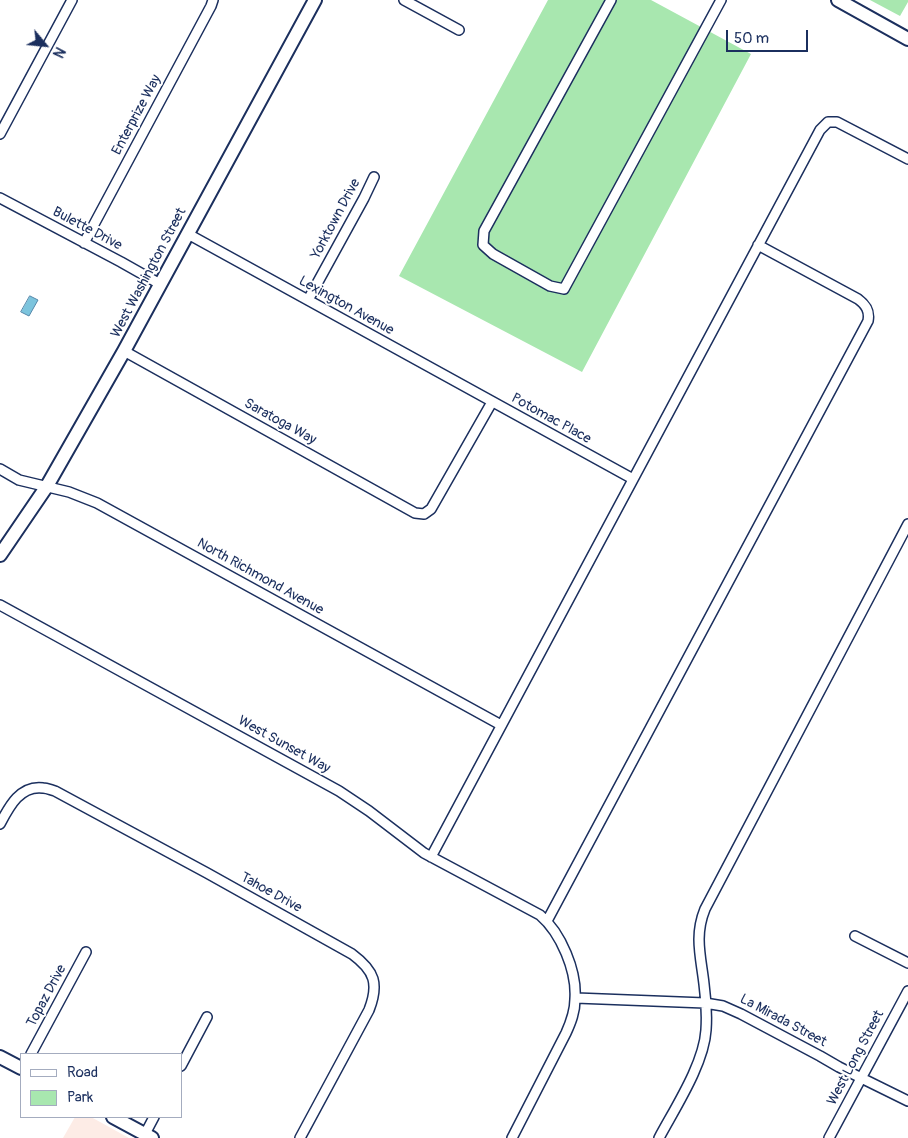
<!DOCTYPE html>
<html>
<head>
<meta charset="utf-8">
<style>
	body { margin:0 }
	#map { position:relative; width:908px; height:1138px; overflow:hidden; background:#fff; font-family:Pangolin,sans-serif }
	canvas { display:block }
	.legend { position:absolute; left:20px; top:1053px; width:162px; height:65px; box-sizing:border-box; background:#fff; border:1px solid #a4acbf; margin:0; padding:6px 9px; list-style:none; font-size:15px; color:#1b2f5e }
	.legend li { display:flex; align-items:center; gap:10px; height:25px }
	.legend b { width:25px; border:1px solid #a4acbf }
	.north { position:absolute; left:20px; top:20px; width:50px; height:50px; -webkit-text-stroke:4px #fff; paint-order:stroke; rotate:118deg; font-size:14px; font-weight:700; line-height:20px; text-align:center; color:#1b2f5e }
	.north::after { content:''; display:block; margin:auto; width:18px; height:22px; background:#1b2f5e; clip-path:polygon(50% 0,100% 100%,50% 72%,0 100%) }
	.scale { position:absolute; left:726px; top:30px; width:82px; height:22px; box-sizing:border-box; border:2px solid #1b2f5e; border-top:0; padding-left:6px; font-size:15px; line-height:18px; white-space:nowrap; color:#1b2f5e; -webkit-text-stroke:4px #fff; paint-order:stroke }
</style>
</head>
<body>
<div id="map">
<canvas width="908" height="1138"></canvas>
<ul class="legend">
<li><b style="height:6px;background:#fff"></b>Road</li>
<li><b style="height:14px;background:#a8e7af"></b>Park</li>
</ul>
<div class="north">N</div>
<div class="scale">50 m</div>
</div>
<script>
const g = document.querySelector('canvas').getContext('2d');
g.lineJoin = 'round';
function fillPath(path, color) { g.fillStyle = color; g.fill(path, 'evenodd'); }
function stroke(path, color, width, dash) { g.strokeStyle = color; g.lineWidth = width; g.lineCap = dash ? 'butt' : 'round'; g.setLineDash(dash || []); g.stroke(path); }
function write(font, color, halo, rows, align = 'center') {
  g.font = font + ' Pangolin,sans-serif'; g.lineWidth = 4; g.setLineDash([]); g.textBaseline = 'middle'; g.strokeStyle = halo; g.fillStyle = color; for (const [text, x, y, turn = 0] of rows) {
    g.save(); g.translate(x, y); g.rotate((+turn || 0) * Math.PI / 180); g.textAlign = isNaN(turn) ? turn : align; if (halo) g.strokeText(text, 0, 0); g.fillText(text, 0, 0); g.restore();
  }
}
const built = new Path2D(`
	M 75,1117 L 91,1117 L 129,1138 L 63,1138 Z`);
const green = new Path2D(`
	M 548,0 L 651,0 L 751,54 L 582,372 L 399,276 Z
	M 870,0 L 908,0 L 908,2 L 900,16 Z`);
const water = new Path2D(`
	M 30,296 L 38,300 L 29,316 L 21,312 Z`);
const street = new Path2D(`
	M 404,0 L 459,30
	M 611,0 L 484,231 L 483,245 L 493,254 L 550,286 L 564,289 L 721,0
	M 0,134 L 72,0
	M 0,198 L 121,262 L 160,284
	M 188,234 L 633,479
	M 84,243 L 211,6 L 213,0
	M 308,300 L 364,198 L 374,177
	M 124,351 L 415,513 L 424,514 L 431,509 L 492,402
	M 0,469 L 19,480 L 69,492 L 97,503 L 501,725
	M 0,605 L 339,791 L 369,811 L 424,853 L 540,915 C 561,933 577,971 575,999 C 575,1012 571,1022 566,1033 L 512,1138
	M 0,824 C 9,807 20,785 43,788 C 47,788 51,790 55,791 L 207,873 L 352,954 C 375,971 379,984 369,1010 L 300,1138
	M 431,857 L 820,130 L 828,122 L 837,122 L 908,159
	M 547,921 L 868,321 C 870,311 866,305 858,299 L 758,245
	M 855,936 L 908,963
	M 576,998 L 705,1003 L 723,1006 L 741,1014 L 820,1056 L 839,1067 L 908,1101
	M 31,1054 L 86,952
	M 181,1066 L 207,1017
	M 145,1134 L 154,1117
	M 659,1138 C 675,1108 704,1064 706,1030 C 707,1015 706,999 704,984 C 701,957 694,936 705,909 L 908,524
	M 829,1138 L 908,991`);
const secondary = new Path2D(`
	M 838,0 L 908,39
	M 0,555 L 47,486 L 124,351 L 315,0
	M 0,1057 L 21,1068
	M 113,1117 L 152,1138`);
const streetNames = [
	["Enterprize Way",137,115,-62],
	["Yorktown Drive",336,219,-62],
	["Bulette Drive",87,229,28],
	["West Washington Street",149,273,-62],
	["Lexington Avenue",346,306,29],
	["Potomac Place",551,419,29],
	["Saratoga Way",280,422,29],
	["North Richmond Avenue",260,577,29],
	["West Sunset Way",284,745,29],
	["Tahoe Drive",271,893,29],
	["Topaz Drive",47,996,-62],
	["La Mirada Street",783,1021,28],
	["West Long Street",856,1058,-62]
];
fillPath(built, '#fdece6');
fillPath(green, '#a8e7af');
fillPath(water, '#7cc4dd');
stroke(water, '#58a', 1);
stroke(street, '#1b2f5e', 12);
stroke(secondary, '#1b2f5e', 16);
stroke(street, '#fff', 9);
stroke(secondary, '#fff', 12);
write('14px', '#1b2f5e', '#fff', streetNames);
</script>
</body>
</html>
